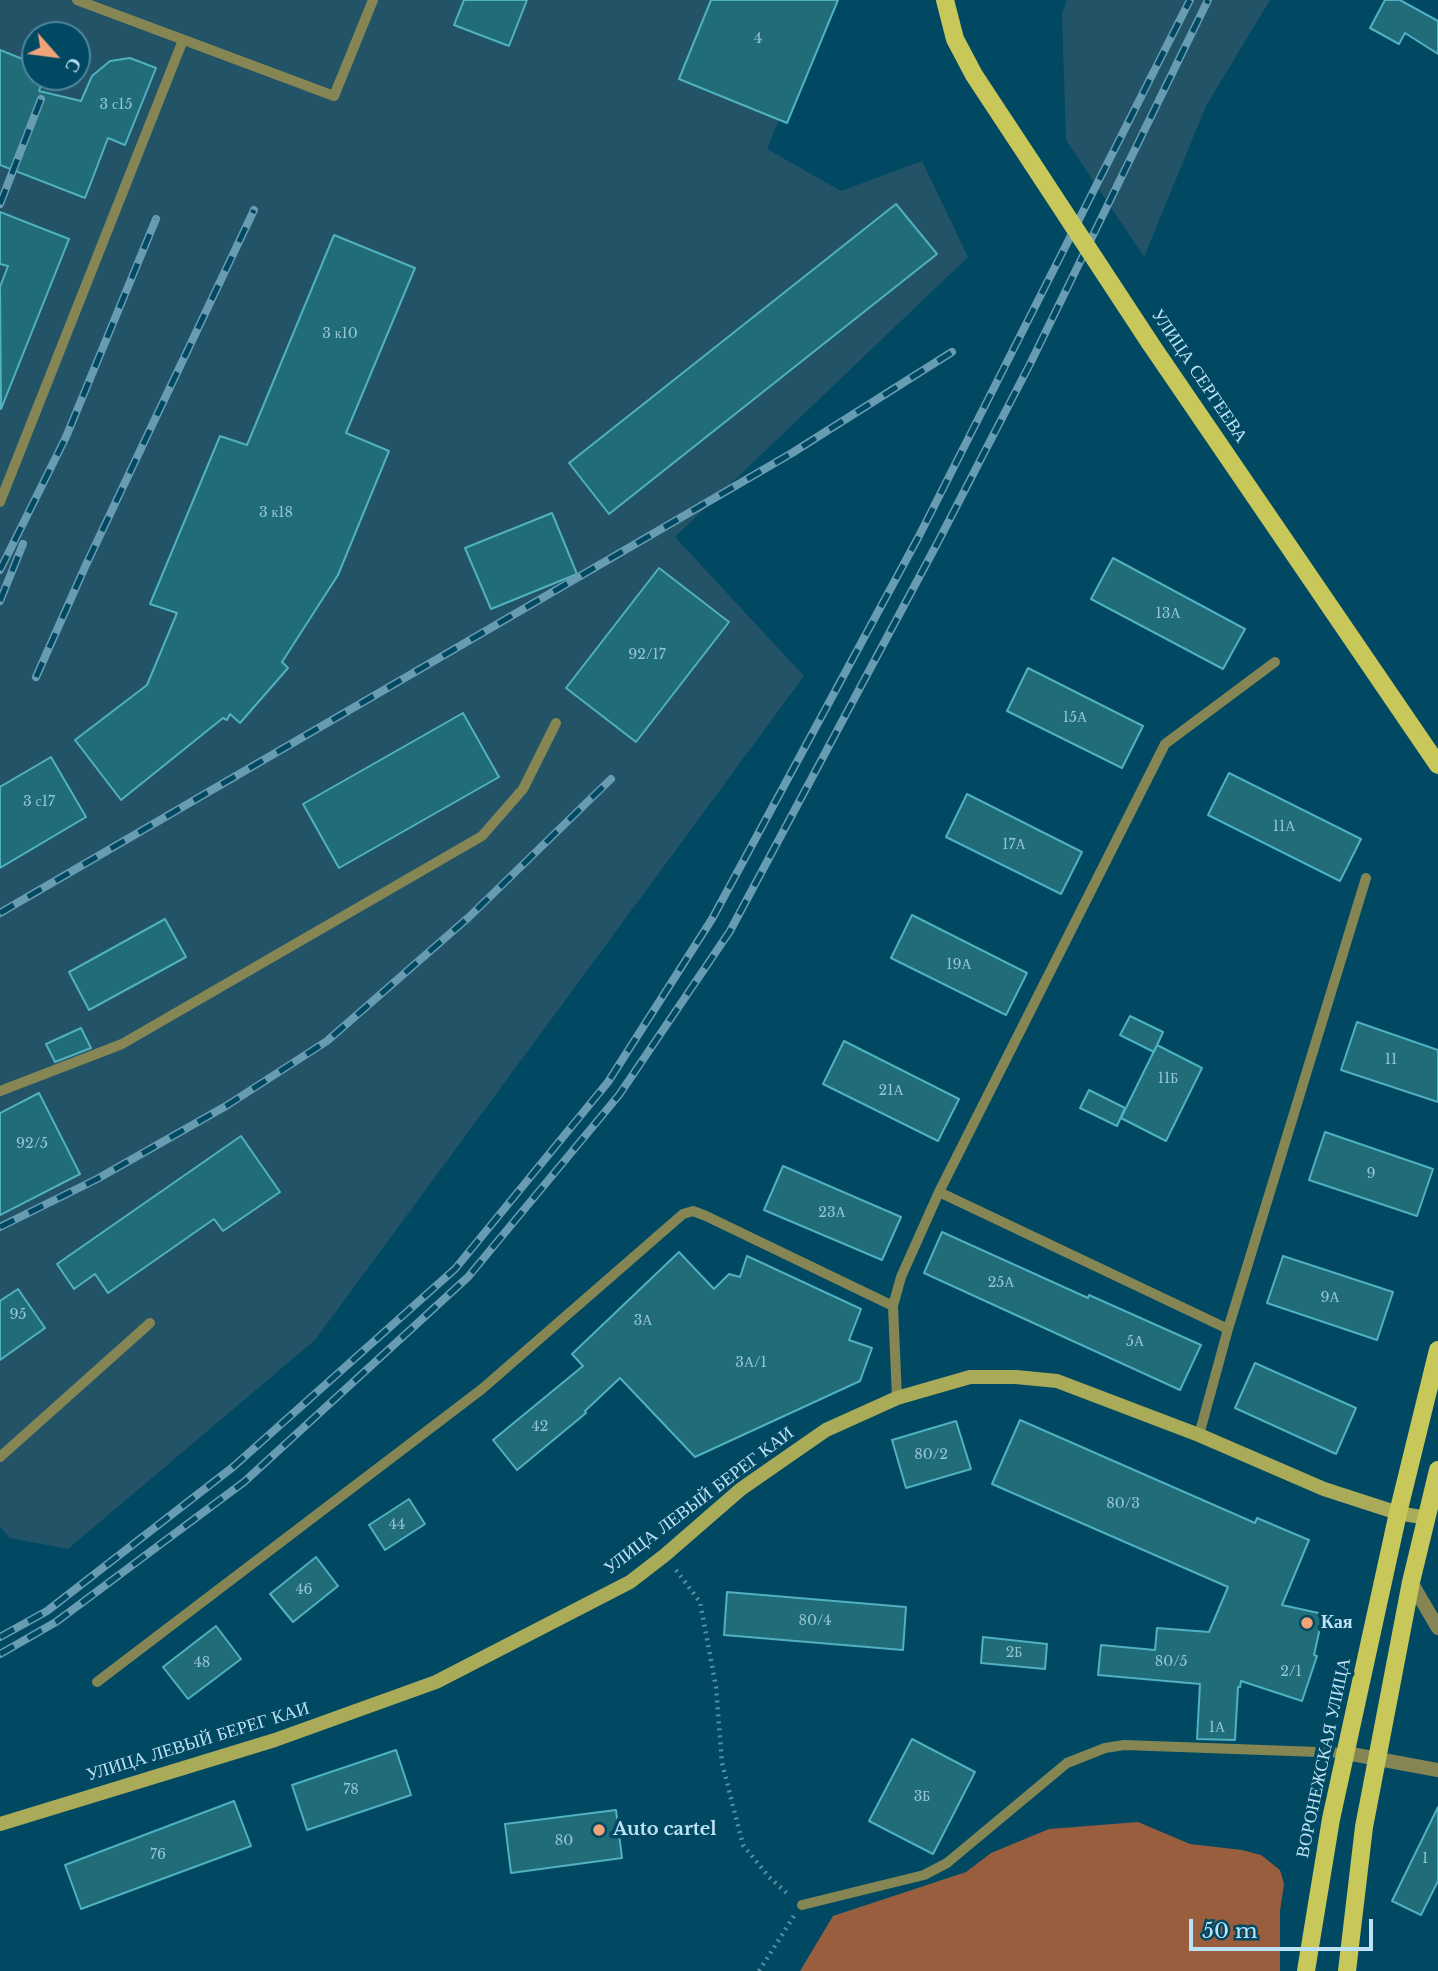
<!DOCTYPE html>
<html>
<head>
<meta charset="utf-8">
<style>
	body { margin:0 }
	#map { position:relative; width:1438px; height:1971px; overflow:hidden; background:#014962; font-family:"Libre Baskerville",serif }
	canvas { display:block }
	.north { position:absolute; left:21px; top:21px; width:70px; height:70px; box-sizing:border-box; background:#014962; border:2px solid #4c869d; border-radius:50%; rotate:118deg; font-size:19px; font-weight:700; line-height:28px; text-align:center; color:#bde2f5 }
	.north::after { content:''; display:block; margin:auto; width:24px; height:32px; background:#f0a278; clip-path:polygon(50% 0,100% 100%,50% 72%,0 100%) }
	.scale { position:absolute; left:1189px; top:1919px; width:184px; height:32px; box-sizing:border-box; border:4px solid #bde2f5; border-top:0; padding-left:9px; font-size:21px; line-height:24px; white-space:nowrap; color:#bde2f5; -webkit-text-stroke:5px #014962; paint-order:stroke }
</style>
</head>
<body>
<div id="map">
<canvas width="1438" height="1971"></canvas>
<div class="north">С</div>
<div class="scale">50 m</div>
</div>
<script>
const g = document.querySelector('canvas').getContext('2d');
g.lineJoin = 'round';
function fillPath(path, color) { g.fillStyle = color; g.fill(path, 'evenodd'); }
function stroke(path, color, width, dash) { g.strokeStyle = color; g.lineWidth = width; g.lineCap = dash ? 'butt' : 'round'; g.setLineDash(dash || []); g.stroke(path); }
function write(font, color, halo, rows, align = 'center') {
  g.font = font + ' "Libre Baskerville",serif'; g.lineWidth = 7; g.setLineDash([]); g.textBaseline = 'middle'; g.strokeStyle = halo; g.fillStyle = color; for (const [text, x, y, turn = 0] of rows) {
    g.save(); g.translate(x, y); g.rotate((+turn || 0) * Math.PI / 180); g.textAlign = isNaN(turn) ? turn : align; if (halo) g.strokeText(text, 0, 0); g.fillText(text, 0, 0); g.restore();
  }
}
const built = new Path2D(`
	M 0,0 L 828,0 L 767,149 L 841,191 L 922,161 L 968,257 L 675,537 L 804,676 L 315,1340 L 68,1549 L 10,1538 L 0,1527 ZM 35,35 L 77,35 L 77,77 L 35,77 Z
	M 1067,0 L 1270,0 L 1206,106 L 1144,257 L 1066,140 L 1062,13 Z`);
const green = new Path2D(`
	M 1138,1822 L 1190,1844 L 1242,1850 L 1261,1855 L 1280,1870 L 1284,1884 L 1280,1911 L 1280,1971 L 800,1971 L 833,1916 L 966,1872 L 991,1853 L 1049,1829 Z`);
const building = new Path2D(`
	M 464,0 L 527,0 L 509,46 L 454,25 Z
	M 711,0 L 838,0 L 787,123 L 679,79 Z
	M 1385,0 L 1400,0 L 1438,21 L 1438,54 L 1405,33 L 1399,44 L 1370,28 Z
	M 0,50 L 35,64 L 35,77 L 44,77 L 39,91 L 81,101 L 92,76 L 110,61 L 130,58 L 156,68 L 125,145 L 108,138 L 85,198 L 0,165 Z
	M 896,204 L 937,254 L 609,514 L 569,463 Z
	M 0,212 L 69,239 L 1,409 L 0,287 L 8,266 L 0,264 Z
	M 334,235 L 415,268 L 346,433 L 389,451 L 338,575 L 282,662 L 288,668 L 240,723 L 230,714 L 227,720 L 223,718 L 121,800 L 75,740 L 147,685 L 177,613 L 150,604 L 220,436 L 247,445 Z
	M 552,513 L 577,574 L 491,609 L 465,548 Z
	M 1113,558 L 1245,629 L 1223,669 L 1091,599 Z
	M 659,568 L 729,622 L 636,742 L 566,688 Z
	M 1028,668 L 1143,726 L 1122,768 L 1007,711 Z
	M 463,713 L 499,777 L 339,868 L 303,804 Z
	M 51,757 L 86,817 L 0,868 L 0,787 Z
	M 1229,773 L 1361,839 L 1340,881 L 1208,815 Z
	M 967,794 L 1082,852 L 1061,894 L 946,837 Z
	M 912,915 L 1027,973 L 1006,1015 L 891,958 Z
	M 165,919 L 186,957 L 89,1010 L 69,972 Z
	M 1130,1016 L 1163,1032 L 1154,1052 L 1120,1035 Z
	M 1357,1022 L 1438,1050 L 1438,1102 L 1341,1070 Z
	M 81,1028 L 91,1048 L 55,1062 L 46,1044 Z
	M 844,1041 L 959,1099 L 938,1141 L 823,1084 Z
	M 1157,1045 L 1202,1068 L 1166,1141 L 1121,1118 Z
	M 1089,1090 L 1125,1108 L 1117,1126 L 1080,1108 Z
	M 39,1093 L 80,1174 L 0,1215 L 0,1113 Z
	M 1325,1132 L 1433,1169 L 1417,1216 L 1309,1180 Z
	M 241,1136 L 280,1192 L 223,1231 L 214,1219 L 108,1293 L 95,1274 L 74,1289 L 57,1264 Z
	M 783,1166 L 901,1217 L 882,1260 L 764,1210 Z
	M 942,1232 L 1088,1298 L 1089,1295 L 1201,1345 L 1180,1390 L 924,1273 Z
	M 679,1252 L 714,1289 L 729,1274 L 740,1277 L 747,1256 L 861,1309 L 849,1340 L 872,1348 L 860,1381 L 695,1457 L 620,1378 L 585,1411 L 586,1413 L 517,1470 L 493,1440 L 583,1366 L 572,1354 Z
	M 1283,1256 L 1393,1292 L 1377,1340 L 1267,1303 Z
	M 18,1289 L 45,1328 L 0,1360 L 0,1301 Z
	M 1255,1363 L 1356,1408 L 1336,1454 L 1235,1408 Z
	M 1020,1420 L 1255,1523 L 1257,1518 L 1309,1540 L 1282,1605 L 1323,1614 L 1314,1655 L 1317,1656 L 1302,1701 L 1241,1681 L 1240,1687 L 1238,1687 L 1235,1740 L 1197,1739 L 1200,1684 L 1098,1675 L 1101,1645 L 1155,1650 L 1157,1628 L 1209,1632 L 1228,1587 L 992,1484 Z
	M 956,1421 L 971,1469 L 906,1488 L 892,1440 Z
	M 409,1499 L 425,1524 L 385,1550 L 369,1525 Z
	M 316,1557 L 338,1586 L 293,1622 L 270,1594 Z
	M 727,1592 L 906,1607 L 903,1650 L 724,1635 Z
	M 216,1626 L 241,1659 L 188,1699 L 163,1667 Z
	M 983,1637 L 1047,1644 L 1045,1669 L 981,1663 Z
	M 912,1739 L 975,1772 L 933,1854 L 869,1821 Z
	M 396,1750 L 411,1795 L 307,1830 L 292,1785 Z
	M 234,1801 L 251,1846 L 81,1909 L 65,1865 Z
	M 1438,1807 L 1438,1881 L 1421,1915 L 1392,1901 Z
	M 616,1810 L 622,1858 L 511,1873 L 505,1824 Z`);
const path = new Path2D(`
	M 676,1570 L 700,1602 L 716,1687 L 722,1763 L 743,1845 L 769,1877 L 789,1895
	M 759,1971 L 794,1916`);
const lane = new Path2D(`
	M 77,0 L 334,96 L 373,0
	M 0,502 L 183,40
	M 0,1091 L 122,1044 L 482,836 L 523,789 L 556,723
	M 939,1192 L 1228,1329
	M 897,1398 L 893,1306 L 901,1277 L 939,1192 L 1165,744 L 1275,662
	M 1199,1435 L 1228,1329 L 1366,878
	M 0,1457 L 150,1323
	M 97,1682 L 482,1389 L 683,1214 L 693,1211 L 706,1216 L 893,1306
	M 802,1905 L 924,1875 L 947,1863 L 1067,1763 L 1105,1748 L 1124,1745 L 1346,1753`);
const street = new Path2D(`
	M 1411,1582 L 1438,1628
	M 1346,1753 L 1438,1770`);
const secondary = new Path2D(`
	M 0,1824 L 275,1740 L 436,1682 L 630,1582 L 665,1555 L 741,1489 L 826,1430 L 897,1398 L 970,1377 L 1016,1377 L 1057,1381 L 1199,1435 L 1324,1489 L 1398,1513 L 1427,1518`);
const primary = new Path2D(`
	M 945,0 L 955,39 L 974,75 L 1032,163
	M 1150,343 L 1438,765
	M 1306,1971 L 1331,1819 L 1398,1513 L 1438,1350
	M 1347,1971 L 1364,1827 L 1411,1582 L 1438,1470`);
const rail = new Path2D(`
	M 0,204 L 41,99
	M 0,570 L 66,437 L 156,219
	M 0,601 L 23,544
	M 36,677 L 85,567 L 254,210
	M 0,913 L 792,453 L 952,352
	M 0,1227 L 97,1179 L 226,1106 L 327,1041 L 469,917 L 611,779
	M 0,1637 L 47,1611 L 233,1467 L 455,1269 L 608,1082 L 712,919 L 919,536 L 1190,0
	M 0,1654 L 56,1622 L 244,1482 L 468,1277 L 619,1095 L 730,931 L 939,540 L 1030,364 L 1208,0`);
const primaryBridge = new Path2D(`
	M 1032,163 L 1150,343`);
const markers = [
	[1307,1623,7,"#f0a278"],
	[599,1830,7,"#f0a278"]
];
const numberNames = [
	["4",758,39],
	["3 с15",116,105],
	["3 к10",340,334],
	["3 к18",276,513],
	["13А",1168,614],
	["92/17",647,655],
	["15А",1075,718],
	["3 с17",39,802],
	["11А",1284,827],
	["17А",1014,845],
	["19А",959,965],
	["11",1391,1060],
	["11Б",1168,1079],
	["21А",891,1091],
	["92/5",32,1144],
	["9",1371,1174],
	["23А",832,1213],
	["25А",1001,1283],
	["9А",1330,1298],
	["95",18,1315],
	["3А",643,1321],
	["5А",1135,1342],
	["3А/1",751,1363],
	["42",540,1427],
	["80/2",931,1455],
	["80/3",1123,1504],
	["44",397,1525],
	["46",304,1590],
	["80/4",815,1621],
	["2Б",1014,1653],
	["80/5",1171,1662],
	["48",202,1663],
	["2/1",1291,1672],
	["1А",1217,1728],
	["78",351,1790],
	["3Б",922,1797],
	["80",564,1841],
	["76",158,1855],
	["1",1425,1859]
];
const streetNames = [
	["УЛИЦА СЕРГЕЕВА",1199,376,56],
	["УЛИЦА ЛЕВЫЙ БЕРЕГ КАИ",699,1501,-37],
	["УЛИЦА ЛЕВЫЙ БЕРЕГ КАИ",198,1742,-17],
	["ВОРОНЕЖСКАЯ УЛИЦА",1324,1758,-78]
];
const poiNames = [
	["Кая",1321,1623],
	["Auto cartel",613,1830]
];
fillPath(built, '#235367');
fillPath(green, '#985e3e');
fillPath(building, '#206d79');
stroke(building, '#50b1c0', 2);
stroke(path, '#568ea4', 4.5, [2, 5]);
stroke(lane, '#858654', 10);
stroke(street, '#858654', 14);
stroke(secondary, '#aaab58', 14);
stroke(primary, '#c7c75a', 18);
stroke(rail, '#689cb2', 8);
stroke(rail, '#014962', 5, [16]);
stroke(primaryBridge, '#c7c75a', 18);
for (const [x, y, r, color] of markers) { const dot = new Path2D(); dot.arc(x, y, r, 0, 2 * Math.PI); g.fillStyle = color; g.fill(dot); stroke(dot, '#014962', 2.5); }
write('14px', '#96c5d6', null, numberNames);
write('18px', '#bde2f5', '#014962', streetNames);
write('bold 18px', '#bde2f5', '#014962', poiNames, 'left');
</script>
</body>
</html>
